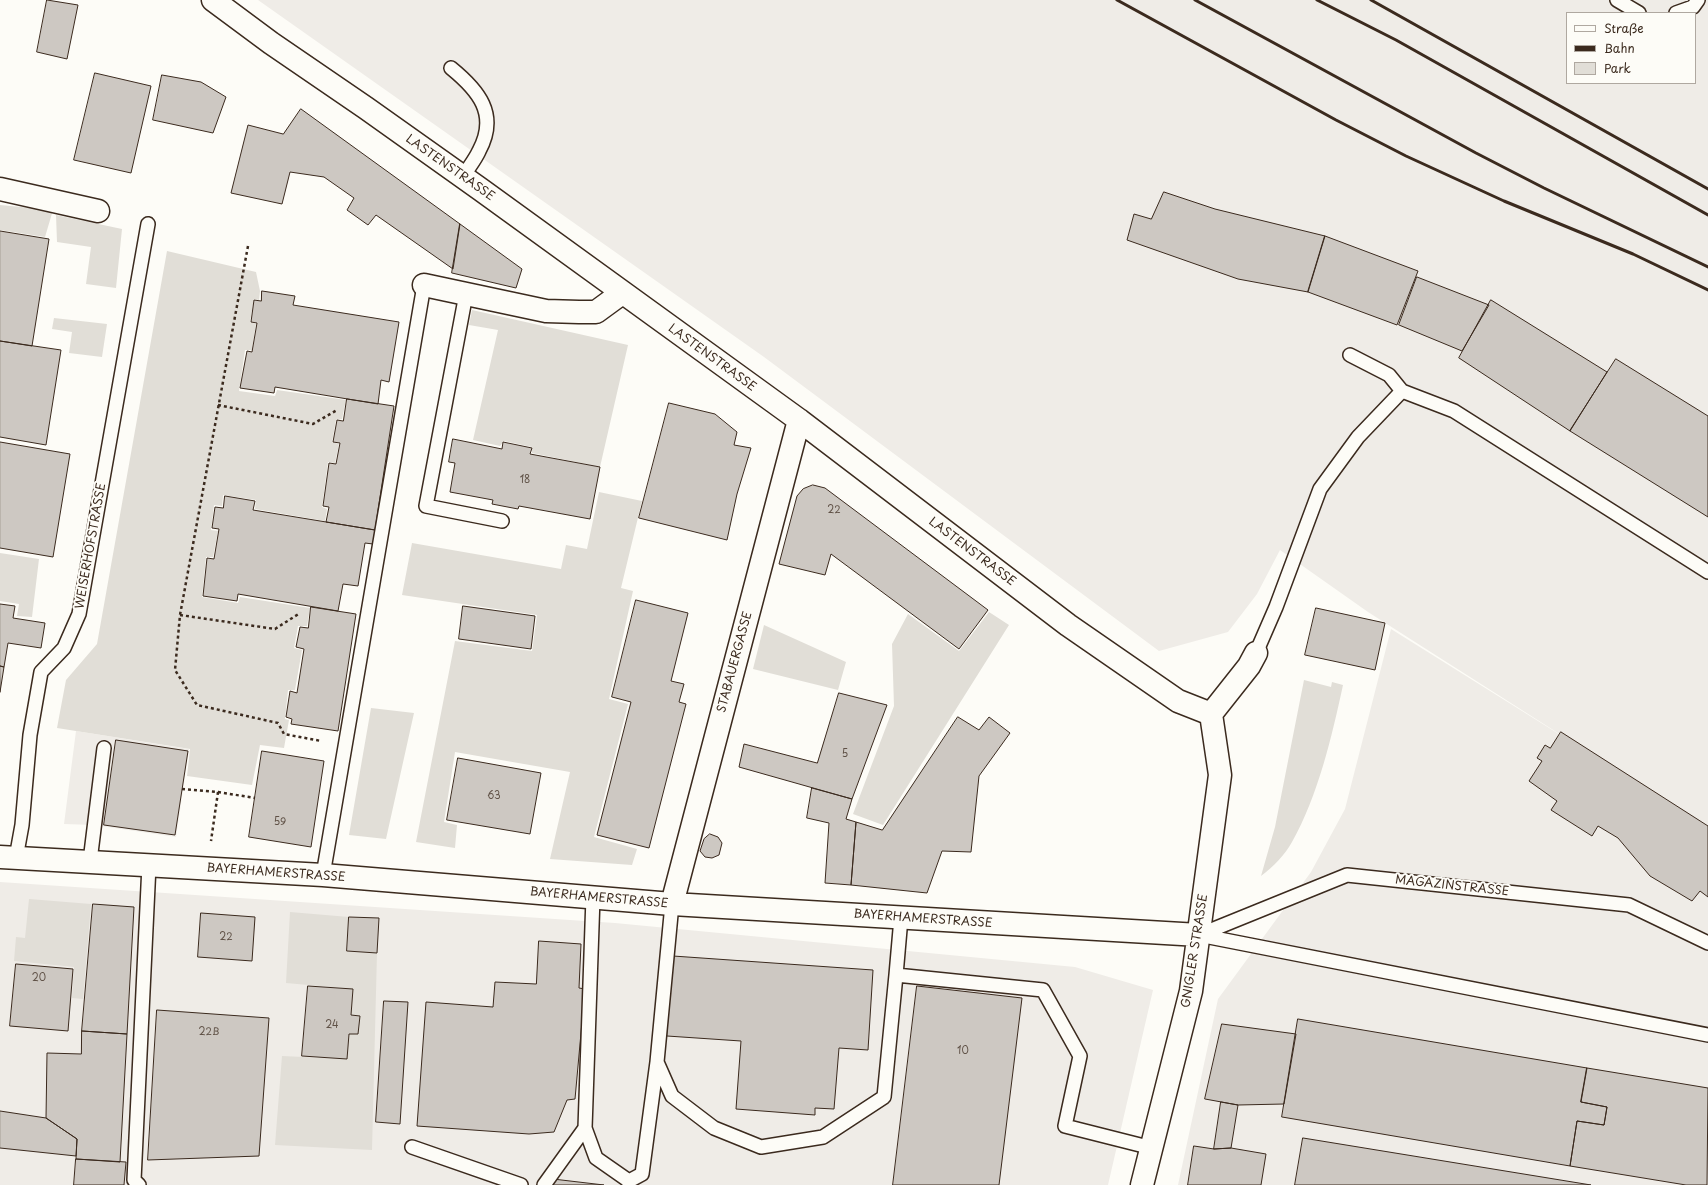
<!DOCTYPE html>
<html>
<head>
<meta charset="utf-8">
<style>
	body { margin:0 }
	#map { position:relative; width:1708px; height:1185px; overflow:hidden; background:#fdfcf7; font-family:"Playpen Sans",sans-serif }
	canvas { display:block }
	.legend { position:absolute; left:1566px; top:12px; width:130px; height:72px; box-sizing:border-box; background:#fdfcf7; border:1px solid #afa8a0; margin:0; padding:5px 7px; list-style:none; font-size:12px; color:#3b2a1e }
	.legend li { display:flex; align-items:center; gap:8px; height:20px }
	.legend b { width:20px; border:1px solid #afa8a0 }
</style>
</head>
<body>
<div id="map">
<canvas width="1708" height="1185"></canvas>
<ul class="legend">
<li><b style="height:5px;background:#fdfcf7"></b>Straße</li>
<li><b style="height:5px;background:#3b2a1e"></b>Bahn</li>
<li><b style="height:11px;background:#e1ded7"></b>Park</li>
</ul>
</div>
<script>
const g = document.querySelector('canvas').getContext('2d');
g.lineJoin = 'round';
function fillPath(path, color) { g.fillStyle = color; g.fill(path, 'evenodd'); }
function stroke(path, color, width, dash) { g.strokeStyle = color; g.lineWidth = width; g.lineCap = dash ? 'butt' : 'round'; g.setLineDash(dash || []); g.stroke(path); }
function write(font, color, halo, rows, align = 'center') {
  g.font = font + ' "Playpen Sans",sans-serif'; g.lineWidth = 4; g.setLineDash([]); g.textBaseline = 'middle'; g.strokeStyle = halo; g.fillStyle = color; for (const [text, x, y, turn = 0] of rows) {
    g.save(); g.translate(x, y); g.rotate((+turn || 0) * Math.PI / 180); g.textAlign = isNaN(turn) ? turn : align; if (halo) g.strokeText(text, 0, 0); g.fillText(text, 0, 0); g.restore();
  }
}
const built = new Path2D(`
	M 258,0 L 1708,0 L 1708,1185 L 1178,1185 L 1218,999 L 1311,872 L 1345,809 L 1391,629 L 1594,756 L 1368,612 L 1280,550 L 1257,594 L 1228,632 L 1159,651 L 764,357 ZM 1567,13 L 1695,13 L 1695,83 L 1567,83 Z
	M 76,731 L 189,749 L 176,837 L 94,825 L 64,824 Z
	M 0,882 L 615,923 L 1075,967 L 1153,990 L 1108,1185 L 0,1185 Z`);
const green = new Path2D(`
	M 0,205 L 53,210 L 45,237 L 0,230 Z
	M 56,215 L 122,229 L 116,288 L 86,284 L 91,247 L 57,242 Z
	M 167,251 L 256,272 L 260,291 L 259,300 L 254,299 L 250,322 L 256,324 L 252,350 L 245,350 L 239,391 L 275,396 L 277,390 L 346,400 L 342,419 L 336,420 L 332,442 L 339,444 L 335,463 L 328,462 L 322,507 L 327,509 L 325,521 L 255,509 L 256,500 L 223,495 L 222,506 L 214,505 L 211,530 L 218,531 L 213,557 L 206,557 L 202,597 L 238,603 L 240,597 L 310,608 L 307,626 L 298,626 L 294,648 L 302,650 L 295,690 L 288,690 L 285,719 L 289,720 L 284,748 L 260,745 L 252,785 L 187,776 L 190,749 L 57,728 L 66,680 L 97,644 Z
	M 472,310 L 628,345 L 600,467 L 532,453 L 532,447 L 504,441 L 500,446 L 473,440 L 498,330 L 469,325 Z
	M 54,318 L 107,324 L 102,357 L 69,353 L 72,332 L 52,329 Z
	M 599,492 L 642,501 L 621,588 L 633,591 L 609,699 L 628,704 L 594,837 L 637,849 L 632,865 L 550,859 L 570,772 L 455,752 L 444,822 L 457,825 L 455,848 L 416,842 L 455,641 L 532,651 L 537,615 L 402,595 L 412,543 L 561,569 L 566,545 L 587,549 Z
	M 0,553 L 39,559 L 32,617 L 17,616 L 19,604 L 0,601 Z
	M 989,612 L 1009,625 L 883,825 L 853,814 L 894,706 L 892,644 L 908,614 L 959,651 Z
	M 764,625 L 846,662 L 838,690 L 753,669 Z
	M 1304,680 L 1331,687 L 1332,682 L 1343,685 C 1332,736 1318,796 1292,842 C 1285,855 1273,867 1261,876 L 1275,827 Z
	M 371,708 L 414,713 L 386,839 L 349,835 Z
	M 29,899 L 91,904 L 83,999 L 72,998 L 74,967 L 14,961 L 16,937 L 25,938 Z
	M 290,912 L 349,917 L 347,951 L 377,953 L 372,1150 L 275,1145 L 282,1056 L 347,1059 L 349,1034 L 358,1034 L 360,1016 L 351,1015 L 353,989 L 286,983 Z`);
const building = new Path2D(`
	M 47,0 L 78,5 L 67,59 L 37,52 Z
	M 95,73 L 151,86 L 131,173 L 74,160 Z
	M 162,75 L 201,82 L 226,97 L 213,133 L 153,120 Z
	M 301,109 L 460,224 L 453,269 L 376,215 L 368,225 L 347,210 L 354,198 L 324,177 L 290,172 L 282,204 L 231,193 L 248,125 L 283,134 Z
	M 1164,192 L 1215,209 L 1325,236 L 1308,292 L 1238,279 L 1127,240 L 1134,214 L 1151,219 Z
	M 460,224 L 522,269 L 516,288 L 452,273 Z
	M 0,231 L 49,239 L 32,346 L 0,341 Z
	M 1325,236 L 1418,271 L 1397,325 L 1308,292 Z
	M 1417,277 L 1489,305 L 1462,351 L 1399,325 Z
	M 262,291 L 295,296 L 293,305 L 399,322 L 389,382 L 381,380 L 378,404 L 275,387 L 274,393 L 240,388 L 247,351 L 252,352 L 257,323 L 251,322 L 254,300 L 261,301 Z
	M 1491,300 L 1607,372 L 1570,431 L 1459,358 Z
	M 0,341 L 61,350 L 46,445 L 0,437 Z
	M 1616,359 L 1708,416 L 1708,517 L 1570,431 Z
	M 347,399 L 394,406 L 375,530 L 326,522 L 329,507 L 323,506 L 329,463 L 336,464 L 340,443 L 333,442 L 337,420 L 343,421 Z
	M 669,403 L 715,414 L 737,432 L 734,445 L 751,448 L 737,494 L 727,540 L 639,518 Z
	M 453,439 L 502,449 L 503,442 L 532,448 L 530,454 L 600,467 L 590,519 L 519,506 L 518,509 L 492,504 L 493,500 L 450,492 L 455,463 L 449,462 Z
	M 0,442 L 70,454 L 53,557 L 0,548 Z
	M 813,485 L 825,488 L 988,610 L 959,649 L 831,554 L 825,575 L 779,564 L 797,496 L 803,489 Z
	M 225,496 L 255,501 L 253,510 L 375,530 L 373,544 L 365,543 L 358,586 L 343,584 L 338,611 L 238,594 L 237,601 L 203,596 L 207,558 L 214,559 L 219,529 L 212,528 L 215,507 L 223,508 Z
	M 636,600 L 688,613 L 671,681 L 684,684 L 679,702 L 686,704 L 649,848 L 597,835 L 631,702 L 612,697 Z
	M 0,604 L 15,606 L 13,618 L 45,623 L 41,648 L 8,643 L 4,667 L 0,666 Z
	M 463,606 L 535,616 L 531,649 L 459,639 Z
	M 311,607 L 356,614 L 338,731 L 291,724 L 292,719 L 286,717 L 290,691 L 297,693 L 304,649 L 296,647 L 300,627 L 308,628 Z
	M 1316,608 L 1385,623 L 1375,670 L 1305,655 Z
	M 0,666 L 4,667 L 0,692 Z
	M 839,693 L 887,705 L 852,799 L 739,767 L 744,744 L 817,763 Z
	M 958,717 L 979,730 L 989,717 L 1010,733 L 979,776 L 971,852 L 942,851 L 927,893 L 851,885 L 856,822 L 882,830 Z
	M 1561,732 L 1708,826 L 1708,897 L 1700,891 L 1692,901 L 1650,876 L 1618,838 L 1598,826 L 1592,836 L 1551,810 L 1557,801 L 1529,781 L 1542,761 L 1537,758 L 1545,745 L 1550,748 Z
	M 116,740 L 188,751 L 175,835 L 104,825 Z
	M 262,751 L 324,761 L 311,847 L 249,837 Z
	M 458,758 L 541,773 L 530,834 L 447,820 Z
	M 812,788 L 852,799 L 846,819 L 856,822 L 851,885 L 825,883 L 829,823 L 807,818 Z
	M 710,834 L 718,837 L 722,843 L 719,855 L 712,858 L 705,857 L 700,851 L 704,839 Z
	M 93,904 L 134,907 L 127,1034 L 82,1031 Z
	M 201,913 L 255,917 L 252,961 L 198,957 Z
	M 349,917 L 379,918 L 377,953 L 347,951 Z
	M 539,941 L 581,944 L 579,988 L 585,989 L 575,1099 L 567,1100 L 554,1132 L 529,1134 L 417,1126 L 426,1002 L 493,1007 L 495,982 L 536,984 Z
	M 673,956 L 873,970 L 868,1050 L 839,1048 L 834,1109 L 815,1108 L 815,1115 L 736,1109 L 741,1041 L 667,1036 Z
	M 16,964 L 73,969 L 68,1031 L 10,1026 Z
	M 308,986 L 353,989 L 351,1015 L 360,1016 L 358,1034 L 349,1034 L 347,1059 L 302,1056 Z
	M 917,986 L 1022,998 L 999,1185 L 893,1185 Z
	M 384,1001 L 408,1002 L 400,1124 L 376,1122 Z
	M 157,1010 L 269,1018 L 259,1156 L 148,1160 Z
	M 1298,1019 L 1587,1068 L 1581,1102 L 1607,1107 L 1604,1125 L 1577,1121 L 1570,1166 L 1282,1117 Z
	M 1222,1024 L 1296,1034 L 1284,1104 L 1238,1105 L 1205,1099 Z
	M 82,1031 L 127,1034 L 120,1162 L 76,1159 L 77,1139 L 46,1118 L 47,1053 L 81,1054 Z
	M 1587,1068 L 1708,1088 L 1707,1185 L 1686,1185 L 1570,1166 L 1577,1121 L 1604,1125 L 1607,1107 L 1581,1102 Z
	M 1221,1102 L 1238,1105 L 1231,1148 L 1214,1149 Z
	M 0,1111 L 46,1118 L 77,1139 L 76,1156 L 0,1148 Z
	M 1303,1138 L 1591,1185 L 1295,1185 Z
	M 1194,1146 L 1214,1149 L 1231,1148 L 1266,1154 L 1261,1185 L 1188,1185 Z
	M 76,1159 L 126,1162 L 124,1185 L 74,1185 Z
	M 553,1179 L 604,1185 L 552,1185 Z`);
const path = new Path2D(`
	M 248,246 L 180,615 L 175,670 L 197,705 L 278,723 L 284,734 L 321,741
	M 218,405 L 313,424 L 337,410
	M 180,615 L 275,629 L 300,613
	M 182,789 L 218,792 L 211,841
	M 218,792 L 255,798`);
const lane = new Path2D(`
	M 1617,0 L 1639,13
	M 1676,13 L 1693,7 L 1698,0
	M 451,68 C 478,90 499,114 479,151 C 475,160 468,168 463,177
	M 466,294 L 426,506 L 502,521
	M 1350,355 L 1389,375 L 1402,391
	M 1256,653 L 1276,607 L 1320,489 L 1358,437 L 1402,391 L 1454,411 L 1708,572
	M 16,858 L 22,825 L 30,735 L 41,672 L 64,648 L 79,614 L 148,224
	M 90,861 L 104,748
	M 323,875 L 424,285
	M 672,904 L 657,1062 L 672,1096 L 714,1128 L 761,1147 L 823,1137 L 884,1097 L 896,975
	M 901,918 L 896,975 L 1043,990 L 1080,1056 L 1065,1126 L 1152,1148
	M 1199,935 L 1347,875 L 1629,905 L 1708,943
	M 1199,935 L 1708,1035
	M 585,1128 L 596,1158 L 629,1181 L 629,1185
	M 412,1147 L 521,1185
	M 629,1181 L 642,1174 L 657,1062
	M 139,1185 L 134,1180 L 149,865
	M 544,1185 L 585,1128 L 593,897`);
const street = new Path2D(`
	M 213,0 L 271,43 L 366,108 L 480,189 L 799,420 L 1068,625 L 1178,701 L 1211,714
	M 0,189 L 98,211
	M 424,285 L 546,311 L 579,312 L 596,312 L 622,293
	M 1211,714 L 1249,666 L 1256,653
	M 0,857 L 323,875 L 672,904 L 1199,935
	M 672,904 L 799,420
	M 1142,1185 L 1191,991 L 1220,775 L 1211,714`);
const rail = new Path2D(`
	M 1117,0 L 1336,120 L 1406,156 L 1504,201 L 1633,254 L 1708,290
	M 1195,0 L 1476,153 L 1544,188 L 1708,267
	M 1317,0 L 1396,40 L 1708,215
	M 1371,0 L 1708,189`);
const numberNames = [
	["18",525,480],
	["22",834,510],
	["5",845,754],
	["63",494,796],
	["59",280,822],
	["22",226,937],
	["20",39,978],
	["24",332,1025],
	["22B",209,1032],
	["10",963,1051]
];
const streetNames = [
	["LASTENSTRASSE",450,168,35],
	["LASTENSTRASSE",712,358,36],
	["WEISERHOFSTRASSE",91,546,-80],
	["LASTENSTRASSE",972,552,37],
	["STABAUERGASSE",735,662,-75],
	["BAYERHAMERSTRASSE",276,873,4],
	["MAGAZINSTRASSE",1452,886,6],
	["BAYERHAMERSTRASSE",599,898,5],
	["BAYERHAMERSTRASSE",923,919,4],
	["GNIGLER STRASSE",1195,951,-81]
];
fillPath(built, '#efece7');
fillPath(green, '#e1ded7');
fillPath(building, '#cdc8c2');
stroke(building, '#3b2a1e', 1);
stroke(lane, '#3b2a1e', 16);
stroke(street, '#3b2a1e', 25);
stroke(path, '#3b2a1e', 2.5, [3, 3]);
stroke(lane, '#fdfcf7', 13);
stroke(street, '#fdfcf7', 22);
stroke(rail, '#3b2a1e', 3);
write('10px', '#605247', null, numberNames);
write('12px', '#3b2a1e', '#fdfcf7', streetNames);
</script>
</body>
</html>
